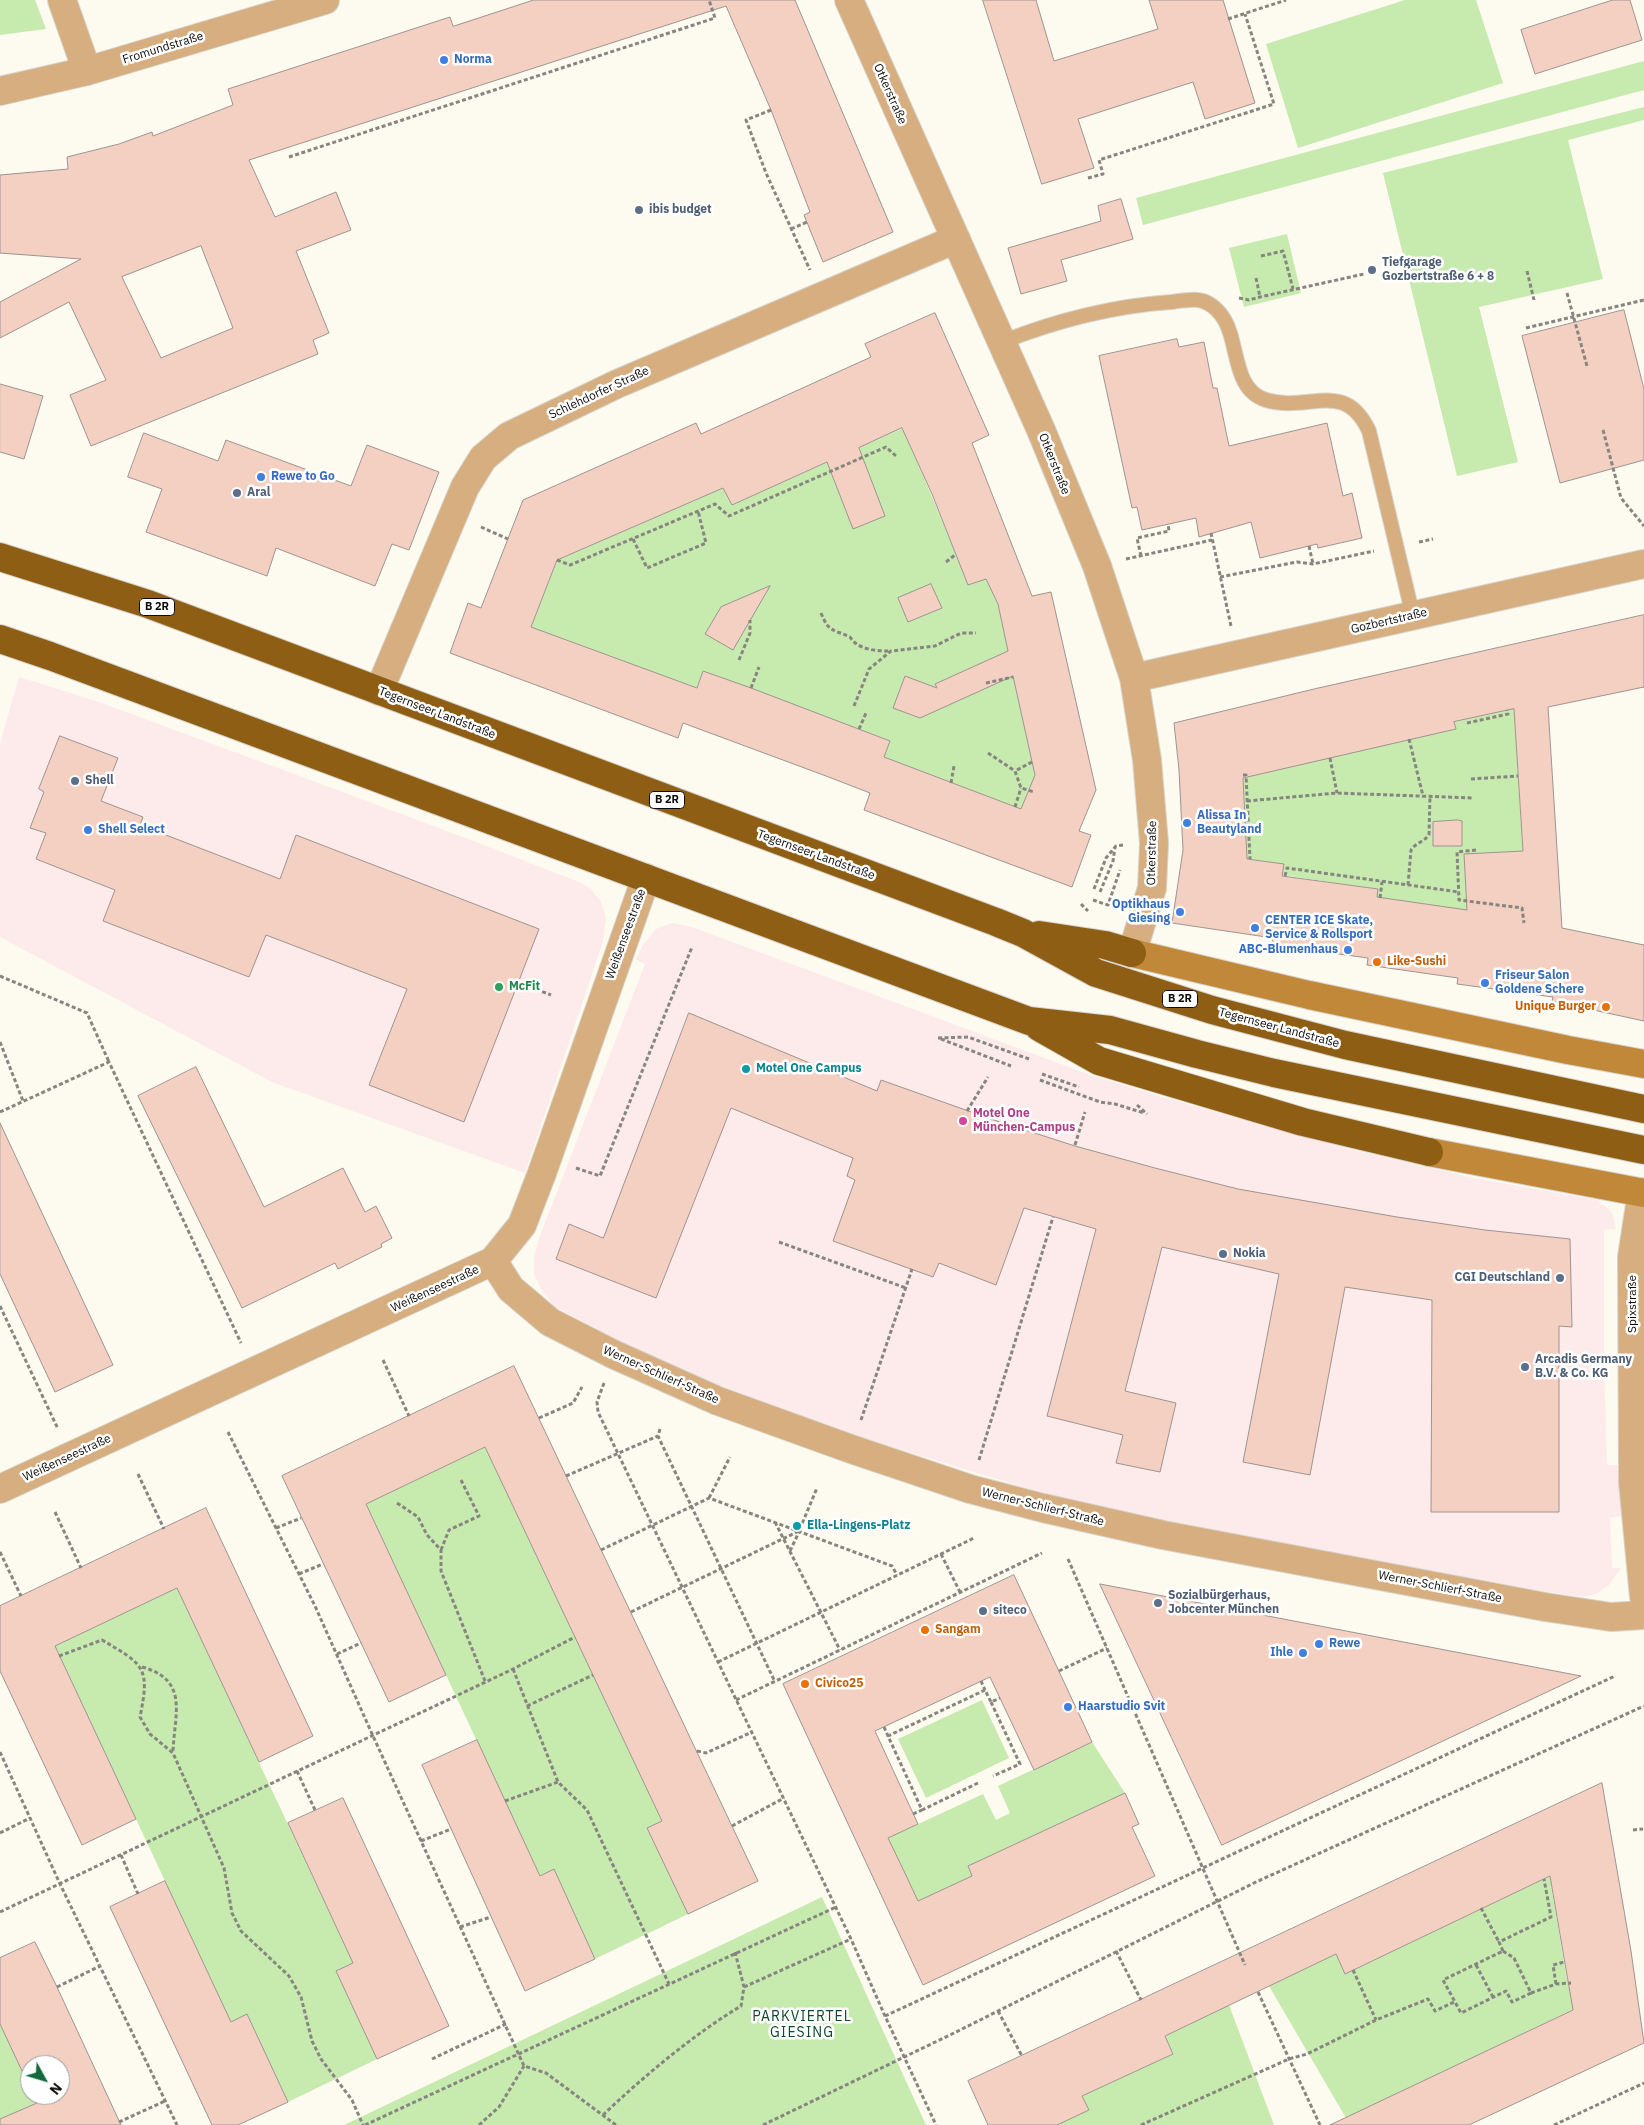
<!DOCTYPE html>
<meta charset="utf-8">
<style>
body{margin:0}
#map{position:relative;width:1644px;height:2125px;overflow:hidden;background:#fdfaf0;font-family:"IBM Plex Sans",sans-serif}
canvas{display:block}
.north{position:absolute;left:20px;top:2055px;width:50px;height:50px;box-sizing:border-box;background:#fff;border:1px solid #9e9e9d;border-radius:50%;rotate:129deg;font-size:14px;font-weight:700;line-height:20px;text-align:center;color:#0d0c09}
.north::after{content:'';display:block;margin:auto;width:18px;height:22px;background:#126a3c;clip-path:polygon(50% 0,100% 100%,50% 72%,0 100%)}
</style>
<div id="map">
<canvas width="1644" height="2125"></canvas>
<div class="north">N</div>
</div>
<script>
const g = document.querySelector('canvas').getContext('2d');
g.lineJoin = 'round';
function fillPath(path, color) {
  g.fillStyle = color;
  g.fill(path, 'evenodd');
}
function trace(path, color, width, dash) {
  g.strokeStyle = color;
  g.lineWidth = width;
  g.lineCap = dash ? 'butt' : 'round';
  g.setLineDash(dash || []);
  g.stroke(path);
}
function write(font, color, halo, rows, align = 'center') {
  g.font = font + ' "IBM Plex Sans",sans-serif';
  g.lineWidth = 5;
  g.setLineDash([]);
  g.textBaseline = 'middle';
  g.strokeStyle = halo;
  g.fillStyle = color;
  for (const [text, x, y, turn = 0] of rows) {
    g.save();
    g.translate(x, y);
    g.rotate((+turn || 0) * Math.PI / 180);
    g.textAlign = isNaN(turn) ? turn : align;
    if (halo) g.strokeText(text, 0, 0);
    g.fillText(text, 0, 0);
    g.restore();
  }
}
fillPath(new Path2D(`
 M 19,677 L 96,701 L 313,781 L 468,839 L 579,882 L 591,889 L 601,902 L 603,908 L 606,920 L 603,941 L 525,1173 L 272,1082 L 0,937 L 0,744 Z
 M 672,923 L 692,927 L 1093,1076 L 1173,1100 L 1349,1149 L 1474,1178 L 1597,1200 L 1612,1212 L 1616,1229 L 1604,1230 L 1604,1359 L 1607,1465 L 1619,1465 L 1621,1516 L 1610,1518 L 1612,1568 L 1621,1568 L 1609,1585 L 1596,1594 L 1585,1597 L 1549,1592 L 1159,1521 L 1103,1508 L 1023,1487 L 840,1431 L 728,1389 L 620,1342 L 554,1306 L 541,1289 L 534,1274 L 534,1256 L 540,1236 L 645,964 L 636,960 L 643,945 L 656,929 Z`), '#fcebea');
fillPath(new Path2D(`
 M 0,0 L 35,0 L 46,29 L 0,35 Z
 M 1405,0 L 1476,0 L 1503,83 L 1298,148 L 1266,44 Z
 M 1644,61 L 1644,90 L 1143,225 L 1136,198 Z
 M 1644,107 L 1644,120 L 1568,140 L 1603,279 L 1479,307 L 1518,462 L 1457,476 L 1383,173 Z
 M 1287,234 L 1301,293 L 1244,307 L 1229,248 Z
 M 903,428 L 969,585 L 986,579 L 998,604 L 1037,784 L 1032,796 L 1027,795 L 1021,809 L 884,757 L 890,741 L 703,671 L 697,688 L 531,627 L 557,560 L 723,488 L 732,505 Z
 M 1514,708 L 1527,923 L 1377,897 L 1377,889 L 1282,875 L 1283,864 L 1247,859 L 1243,772 L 1456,729 L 1454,722 Z
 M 485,1447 L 662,1821 L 647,1828 L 688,1914 L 595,1959 L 554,1870 L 540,1876 L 366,1504 Z
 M 177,1588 L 353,1963 L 336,1971 L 377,2059 L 288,2102 L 247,2014 L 231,2022 L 55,1646 Z
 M 982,1700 L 1009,1758 L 926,1798 L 898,1739 Z
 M 1092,1742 L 1125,1793 L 968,1866 L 972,1876 L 918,1902 L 888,1838 L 983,1794 L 996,1820 L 1010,1813 L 998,1786 Z
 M 1555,1874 L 1557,1884 L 1551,1885 L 1567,1980 L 1571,1980 L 1576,2008 L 1346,2118 L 1269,1986 L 1336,1954 L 1345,1974 Z
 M 822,1897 L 926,2125 L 344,2125 Z
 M 1229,2005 L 1274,2125 L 1057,2125 L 1089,2110 L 1082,2096 L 1173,2054 L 1165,2036 Z
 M 0,2024 L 30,2088 L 30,2095 L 33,2095 L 37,2103 L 0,2125 Z`), '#c7eaaf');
const building = new Path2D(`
 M 534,0 L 795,0 L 893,232 L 823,262 L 804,215 L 810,212 L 771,110 L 726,6 L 249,160 L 275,217 L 336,192 L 351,230 L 296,251 L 329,333 L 313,340 L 318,354 L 91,446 L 70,395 L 106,380 L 69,302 L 0,338 L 0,302 L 81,259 L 0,253 L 0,175 L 68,169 L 67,157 L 119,144 L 152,132 L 153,136 L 233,105 L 228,89 L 450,17 L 453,26 ZM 201,246 L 233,328 L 161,358 L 122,277 Z
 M 983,0 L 1036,0 L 1054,61 L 1158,29 L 1149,0 L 1223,0 L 1255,103 L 1205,119 L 1193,82 L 1078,119 L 1094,168 L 1042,184 Z
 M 1613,0 L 1630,0 L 1642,40 L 1535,74 L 1521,30 Z
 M 1121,199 L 1133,239 L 1061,260 L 1067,281 L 1021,294 L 1008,248 L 1101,221 L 1098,206 Z
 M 1624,310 L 1644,389 L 1644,460 L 1560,483 L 1522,336 Z
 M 935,313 L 989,435 L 972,443 L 1032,596 L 1051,592 L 1096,790 L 1079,831 L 1091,835 L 1072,887 L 864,810 L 870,793 L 826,776 L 683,723 L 678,738 L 450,653 L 468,603 L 481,608 L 523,500 L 696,423 L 701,434 L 871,357 L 865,344 ZM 902,428 L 932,494 L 968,585 L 986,579 L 998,604 L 1008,651 L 935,684 L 937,688 L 905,676 L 893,708 L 920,718 L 1013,676 L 1035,775 L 1021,809 L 884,757 L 890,741 L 751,688 L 703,671 L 697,688 L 531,627 L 557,560 L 723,488 L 732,505 L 827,462 L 853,529 L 885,516 L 859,448 Z
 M 1177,339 L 1179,347 L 1204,342 L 1213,388 L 1217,388 L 1229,446 L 1327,423 L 1343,496 L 1352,493 L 1362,538 L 1318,548 L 1317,544 L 1260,558 L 1251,522 L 1199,537 L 1196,518 L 1142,530 L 1137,507 L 1132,508 L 1099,356 Z
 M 0,384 L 43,396 L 24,459 L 0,452 Z
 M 144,433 L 218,461 L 226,440 L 351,486 L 367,445 L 439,472 L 409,550 L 392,544 L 375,586 L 276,548 L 267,576 L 146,532 L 162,489 L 128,477 Z
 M 931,584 L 942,608 L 908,622 L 898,598 Z
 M 770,586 L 733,650 L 705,634 L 721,607 Z
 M 1644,615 L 1644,687 L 1548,707 L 1562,928 L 1644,945 L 1644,1021 L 1552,1001 L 1553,997 L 1457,984 L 1458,978 L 1367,965 L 1368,958 L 1272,945 L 1273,938 L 1172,923 L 1183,850 L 1179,770 L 1174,723 L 1314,689 ZM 1514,709 L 1523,851 L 1464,854 L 1467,910 L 1377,897 L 1378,889 L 1282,876 L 1284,864 L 1247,859 L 1243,778 L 1456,729 L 1454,722 Z
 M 60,736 L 118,758 L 101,801 L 143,817 L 140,825 L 280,879 L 296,835 L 539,929 L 464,1122 L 369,1085 L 407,989 L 266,935 L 249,977 L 103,921 L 115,890 L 36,859 L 46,833 L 30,828 L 44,792 L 39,789 Z
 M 1458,820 L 1462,821 L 1462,846 L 1433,846 L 1433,822 Z
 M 689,1013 L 877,1091 L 881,1080 L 991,1119 L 1075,1146 L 1155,1168 L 1238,1189 L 1397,1217 L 1485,1230 L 1570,1239 L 1572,1327 L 1559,1326 L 1559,1512 L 1431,1512 L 1432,1300 L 1405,1296 L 1345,1287 L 1310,1475 L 1243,1462 L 1279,1274 L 1162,1247 L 1125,1391 L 1176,1403 L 1160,1472 L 1116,1463 L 1123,1435 L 1047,1416 L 1096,1229 L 1024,1208 L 996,1285 L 939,1263 L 933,1277 L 833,1241 L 855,1180 L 847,1176 L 853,1158 L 731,1108 L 656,1298 L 556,1259 L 569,1224 L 603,1238 Z
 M 196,1067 L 264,1207 L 343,1168 L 365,1212 L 376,1206 L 392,1238 L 381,1244 L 382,1247 L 338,1269 L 335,1263 L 242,1308 L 138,1096 Z
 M 0,1123 L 113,1365 L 55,1392 L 0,1274 Z
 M 514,1366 L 758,1881 L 688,1914 L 647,1828 L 662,1821 L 485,1447 L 366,1504 L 446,1675 L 389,1702 L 282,1476 Z
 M 206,1508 L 313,1736 L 259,1762 L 177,1588 L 55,1646 L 136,1819 L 82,1845 L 0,1671 L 0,1606 Z
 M 1014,1575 L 1092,1742 L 1034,1770 L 990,1677 L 875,1731 L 918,1824 L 888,1838 L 903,1869 L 918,1901 L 972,1876 L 968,1866 L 1125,1793 L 1139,1824 L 1132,1827 L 1155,1876 L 923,1985 L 783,1684 Z
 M 1100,1584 L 1226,1608 L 1581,1676 L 1222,1845 Z
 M 477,1740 L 540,1876 L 554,1869 L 595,1959 L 525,1991 L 422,1765 Z
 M 1602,1783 L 1631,1951 L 1644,2043 L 1469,2125 L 1330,2125 L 1573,2010 L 1550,1876 L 1345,1974 L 1336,1954 L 1165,2036 L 1173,2054 L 1082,2096 L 1089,2110 L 1057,2125 L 988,2125 L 968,2081 Z
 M 343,1798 L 449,2026 L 377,2059 L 336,1971 L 353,1963 L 288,1823 Z
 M 165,1881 L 231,2022 L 247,2014 L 288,2102 L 238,2125 L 212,2125 L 110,1907 Z
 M 35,1942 L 57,1987 L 121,2125 L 0,2125 L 0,2119 L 37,2103 L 33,2095 L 60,2095 L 60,2065 L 30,2065 L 30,2088 L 0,2024 L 0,1958 Z`);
fillPath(building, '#f3d0c1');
trace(building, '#9e9490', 1);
const lane = new Path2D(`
 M 1002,342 C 1055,321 1114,306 1171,302 C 1179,301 1190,299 1198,300 C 1208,301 1216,308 1222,316 C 1240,341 1231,389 1266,400 C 1309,413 1344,378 1369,431 L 1413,616`);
const street = new Path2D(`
 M 62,0 L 87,71
 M 849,0 L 1041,430 L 1097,566 L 1134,678 L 1147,760 L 1154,843 L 1152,888 L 1132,953
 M 0,91 L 87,71 L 325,0
 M 1134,678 L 1644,564
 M 379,691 L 465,487 L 483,458 L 509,436 L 617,384 L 956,239
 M 1642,1192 L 1632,1257 L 1633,1482 L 1644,1597
 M 493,1261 L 511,1289 L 550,1322 L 615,1355 L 718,1401 L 851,1449 L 970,1489 L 1043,1508 L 1163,1535 L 1545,1607 L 1611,1617 L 1644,1615
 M 0,1489 L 493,1261 L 522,1225 L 542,1173 L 646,878`);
const secondary = new Path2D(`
 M 1132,953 L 1309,995 L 1568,1050 L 1644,1064
 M 1429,1152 L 1644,1193`);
const highway = new Path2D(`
 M 0,557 L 148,604 L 996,922 L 1023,933 L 1096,973 L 1212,1010 L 1345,1045 L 1644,1109
 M 0,639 L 50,656 L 1029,1021 L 1110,1030 L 1197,1054 L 1274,1073 L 1644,1150
 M 1039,935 L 1105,945 L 1132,953
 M 1039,1027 L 1099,1061 L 1303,1122 L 1429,1152`);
trace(lane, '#d7d4cb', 16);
trace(street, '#d7d4cb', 30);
trace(secondary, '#d7d4cb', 30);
trace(highway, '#d7d4cb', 30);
trace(new Path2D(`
 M 1228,19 L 1286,0
 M 771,110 L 746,120 L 766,173 L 810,270
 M 289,157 L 715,18 L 709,0
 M 1088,178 L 1103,174 L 1099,160 L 1274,104 L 1245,14
 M 791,229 L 807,222
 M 1261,256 L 1283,251 L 1293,289
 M 1527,271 L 1534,300
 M 1256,278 L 1260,297
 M 1567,293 L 1587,366
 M 1239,298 L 1249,300 L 1260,297 L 1364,274
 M 1526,328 L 1644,300
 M 1603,430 L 1621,498 L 1644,526
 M 481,527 L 508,539
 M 1211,533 L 1231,626
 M 633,539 L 647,568 L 706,543 L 698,511
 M 1419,542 L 1433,539
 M 1309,546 L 1313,564
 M 1141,556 L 1137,538 L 1169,531 L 1168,524
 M 1126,559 L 1212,540
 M 557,560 L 570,565 L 715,504 L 729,516 L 886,447 L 896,456
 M 946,562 L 955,555
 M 1220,577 L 1297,562 L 1313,564 L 1374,551
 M 821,613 C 829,633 833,629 850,637 C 858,650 876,651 890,651
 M 739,660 L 750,633 L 750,620
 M 986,683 L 1013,677
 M 751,688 L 759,667
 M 854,706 L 869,669 L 891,651 L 935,646 L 961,633 L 976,633
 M 1467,723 L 1508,714 L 1507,710
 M 859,729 L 866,713
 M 1409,739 L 1423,796
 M 988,753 L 1015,771
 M 1330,758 L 1337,793
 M 1032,762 L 1015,771 L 1021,788 L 1034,792
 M 1243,775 L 1246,775 L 1250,859
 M 1471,779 L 1518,776
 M 951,783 L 954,766
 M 1247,801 L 1337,793 L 1473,798
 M 1015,807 L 1021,788
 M 1476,850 L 1457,852 L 1459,900 L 1522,908 L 1524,923
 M 1285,876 L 1287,868 L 1459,892
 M 1408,885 L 1411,850 C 1416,842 1425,842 1429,834 L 1430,796
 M 1094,889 L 1106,858 L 1116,846 L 1123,845
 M 1100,892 L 1113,861 L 1115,847
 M 1380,898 L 1382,882
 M 1093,900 L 1108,905 L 1120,870
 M 1081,904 L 1088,911
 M 0,976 L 87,1013 L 109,1062
 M 518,982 L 551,995
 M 938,1038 L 968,1037 L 1029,1059
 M 941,1039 L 1011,1066
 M 0,1042 L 23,1101
 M 1042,1074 L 1079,1087
 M 1040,1080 L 1100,1102 L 1115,1104 L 1144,1113
 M 1137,1105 L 1147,1114
 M 967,1111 L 988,1077
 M 0,1112 L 109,1062 L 241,1343
 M 1075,1145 L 1085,1112
 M 576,1168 L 600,1176 L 692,947
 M 779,1242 L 906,1288
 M 0,1306 L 58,1429
 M 383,1360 L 409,1416
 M 604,1383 L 597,1402 L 598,1412 L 851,1939 L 885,2016 L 936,2125
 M 539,1418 L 573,1403 L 582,1387
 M 861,1420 L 912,1269
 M 660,1429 L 658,1436 L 775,1682
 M 228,1432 L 315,1606 L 373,1736 L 524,2066 L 546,2073 L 616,2125
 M 979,1460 L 1053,1217
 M 138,1474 L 164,1529
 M 566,1476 L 658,1436
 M 709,1498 L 730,1457
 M 397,1503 L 418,1517 L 427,1535 L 441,1550 L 441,1571 L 485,1681
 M 55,1512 L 81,1568
 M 775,1522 L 840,1650
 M 276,1528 L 301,1518
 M 441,1550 L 449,1530 L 479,1516 L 461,1480
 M 601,1550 L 709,1498 L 892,1566 L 897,1575
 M 790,1551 L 799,1532
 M 0,1552 L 21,1596
 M 941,1554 L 960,1592
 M 1068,1559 L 1245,1965
 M 299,1574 L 323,1564
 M 631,1612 L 799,1531 L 817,1488
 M 337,1654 L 361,1643
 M 59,1656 L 102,1640 C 145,1665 150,1668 140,1717 L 150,1734 L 173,1753 L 224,1868 L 232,1913 L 241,1931 L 289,1976 L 301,1997 L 312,2041 L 321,2059 L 352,2100 L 363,2125
 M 718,1662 L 974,1538
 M 142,1667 C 190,1680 174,1715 173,1752
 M 513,1669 L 558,1782 L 587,1810 L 669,1984
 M 1059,1671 L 1107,1648
 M 981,1681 L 985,1690
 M 736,1700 L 1042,1553
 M 991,1702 L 1020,1764 L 993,1776
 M 527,1706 L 593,1675
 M 884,1727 L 888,1736
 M 697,1751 L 706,1753 L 752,1732
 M 0,1752 L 60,1884 L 177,2125
 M 297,1771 L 315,1810
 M 978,1783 L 922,1810 L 888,1736 L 985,1690 L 991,1702 L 1000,1698
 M 505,1801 L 558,1782
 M 913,1814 L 922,1810
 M 732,1826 L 784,1798
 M 1633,1830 L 1643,1829
 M 0,1833 L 30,1818
 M 421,1841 L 451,1829
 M 121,1855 L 138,1894
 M 1481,1908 L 1499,1942
 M 0,1912 L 513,1669 L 575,1637
 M 460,1927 L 491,1917
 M 1116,1951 L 1141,2000
 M 1503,1951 L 1514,1958 L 1531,1993 L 1512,2002 L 1506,1991 L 1461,2013 L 1443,1980 Z
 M 1503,1951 L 1499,1942 L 1551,1917 L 1544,1879
 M 1476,1965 L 1493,1997
 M 1353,1970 L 1376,2020
 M 1556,1984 L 1553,1965 L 1564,1962
 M 57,1987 L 100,1966
 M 744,1987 L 851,1939
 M 1258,1992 L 1320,2125
 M 1531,1993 L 1556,1984 L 1571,1983
 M 998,2011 L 1022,2056
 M 885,2016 L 1615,1676
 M 432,2059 L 506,2024
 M 603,2115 C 643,2077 694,2034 741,2006 L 744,1987 L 735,1952
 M 119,2122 L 165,2101
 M 365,2125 L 836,1907
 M 479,2125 L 499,2107 L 524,2066
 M 763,2125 L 952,2034 L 1256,1882 L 1644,1706
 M 1141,2125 L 1289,2059 L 1307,2054 L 1376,2020 L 1428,1999 L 1435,2011 L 1454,2002
 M 1554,2125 L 1644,2083`), '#87857f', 3, [4, 2.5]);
trace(lane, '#d6ae7f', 14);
trace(street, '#d6ae7f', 28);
trace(secondary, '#c28839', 28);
trace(highway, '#8e5e15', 28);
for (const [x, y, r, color] of [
 [444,60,5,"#3f7fe0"],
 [639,210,5,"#5c6f8a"],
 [1372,270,5,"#5c6f8a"],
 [261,477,5,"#3f7fe0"],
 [237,493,5,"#5c6f8a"],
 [75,781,5,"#5c6f8a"],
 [1187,823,5,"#3f7fe0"],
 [88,830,5,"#3f7fe0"],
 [1180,912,5,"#3f7fe0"],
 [1255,928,5,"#3f7fe0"],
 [1348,950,5,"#3f7fe0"],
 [1377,962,5,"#e8710a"],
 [1485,983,5,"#3f7fe0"],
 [499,987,5,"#2e9e5b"],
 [1606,1007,5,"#e8710a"],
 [746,1069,5,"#0f9aa8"],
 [963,1121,5,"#d1479c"],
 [1223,1254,5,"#5c6f8a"],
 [1560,1278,5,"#5c6f8a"],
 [1525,1367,5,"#5c6f8a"],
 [797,1526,5,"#0f9aa8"],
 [1158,1603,5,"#5c6f8a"],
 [983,1611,5,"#5c6f8a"],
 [925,1630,5,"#e8710a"],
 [1319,1644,5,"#3f7fe0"],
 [1303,1653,5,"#3f7fe0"],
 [805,1684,5,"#e8710a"],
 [1068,1707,5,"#3f7fe0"]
]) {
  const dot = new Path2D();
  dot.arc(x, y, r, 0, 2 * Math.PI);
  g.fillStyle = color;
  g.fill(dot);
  trace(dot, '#fff', 2);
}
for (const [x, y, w] of [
 [157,607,35],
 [667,800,35],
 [1180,999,35]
]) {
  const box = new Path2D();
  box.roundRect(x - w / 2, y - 8.5, w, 17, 4);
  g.fillStyle = '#fff';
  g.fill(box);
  trace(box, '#0d0c09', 1);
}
write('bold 11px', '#0d0c09', null, [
 ["B 2R",157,607],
 ["B 2R",667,800],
 ["B 2R",1180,999]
]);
write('12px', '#0d0c09', '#fff', [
 ["Fromundstraße",163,48,-17],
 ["Otkerstraße",890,94,66],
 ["Schlehdorfer Straße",599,393,-25],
 ["Otkerstraße",1054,464,68],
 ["Gozbertstraße",1389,621,-13],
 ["Tegernseer Landstraße",437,713,21],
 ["Otkerstraße",1152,853,-89],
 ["Tegernseer Landstraße",816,855,20],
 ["Weißenseestraße",626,934,-70],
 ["Tegernseer Landstraße",1279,1028,15],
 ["Weißenseestraße",435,1289,-25],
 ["Spixstraße",1633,1304,-90],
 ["Werner-Schlierf-Straße",661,1375,24],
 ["Weißenseestraße",67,1458,-25],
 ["Werner-Schlierf-Straße",1043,1507,14],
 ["Werner-Schlierf-Straße",1440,1587,11]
]);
write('bold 12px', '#366cbe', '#fff', [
 ["Norma",454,60],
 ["Rewe to Go",271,477],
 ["Alissa In",1197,816],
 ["Beautyland",1197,830],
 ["Shell Select",98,830],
 ["Optikhaus",1170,905,"right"],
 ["Giesing",1170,919,"right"],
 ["CENTER ICE Skate,",1265,921],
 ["Service & Rollsport",1265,935],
 ["ABC-Blumenhaus",1338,950,"right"],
 ["Friseur Salon",1495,976],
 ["Goldene Schere",1495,990],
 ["Rewe",1329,1644],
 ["Ihle",1293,1653,"right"],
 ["Haarstudio Svit",1078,1707]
], 'left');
write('bold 12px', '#4e5e75', '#fff', [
 ["ibis budget",649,210],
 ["Tiefgarage",1382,263],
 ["Gozbertstraße 6 + 8",1382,277],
 ["Aral",247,493],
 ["Shell",85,781],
 ["Nokia",1233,1254],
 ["CGI Deutschland",1550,1278,"right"],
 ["Arcadis Germany",1535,1360],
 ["B.V. & Co. KG",1535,1374],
 ["Sozialbürgerhaus,",1168,1596],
 ["Jobcenter München",1168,1610],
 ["siteco",993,1611]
], 'left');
write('bold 12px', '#c56008', '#fff', [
 ["Like-Sushi",1387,962],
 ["Unique Burger",1596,1007,"right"],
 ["Sangam",935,1630],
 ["Civico25",815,1684]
], 'left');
write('bold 12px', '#27864d', '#fff', [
 ["McFit",509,987]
], 'left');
write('bold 12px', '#0d838f', '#fff', [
 ["Motel One Campus",756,1069],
 ["Ella-Lingens-Platz",807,1526]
], 'left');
write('bold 12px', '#b23c85', '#fff', [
 ["Motel One",973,1114],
 ["München-Campus",973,1128]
], 'left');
g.letterSpacing = '1px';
write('14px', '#0e4929', '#fff', [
 ["PARKVIERTEL",802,2017],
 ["GIESING",802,2033]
]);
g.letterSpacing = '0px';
</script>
